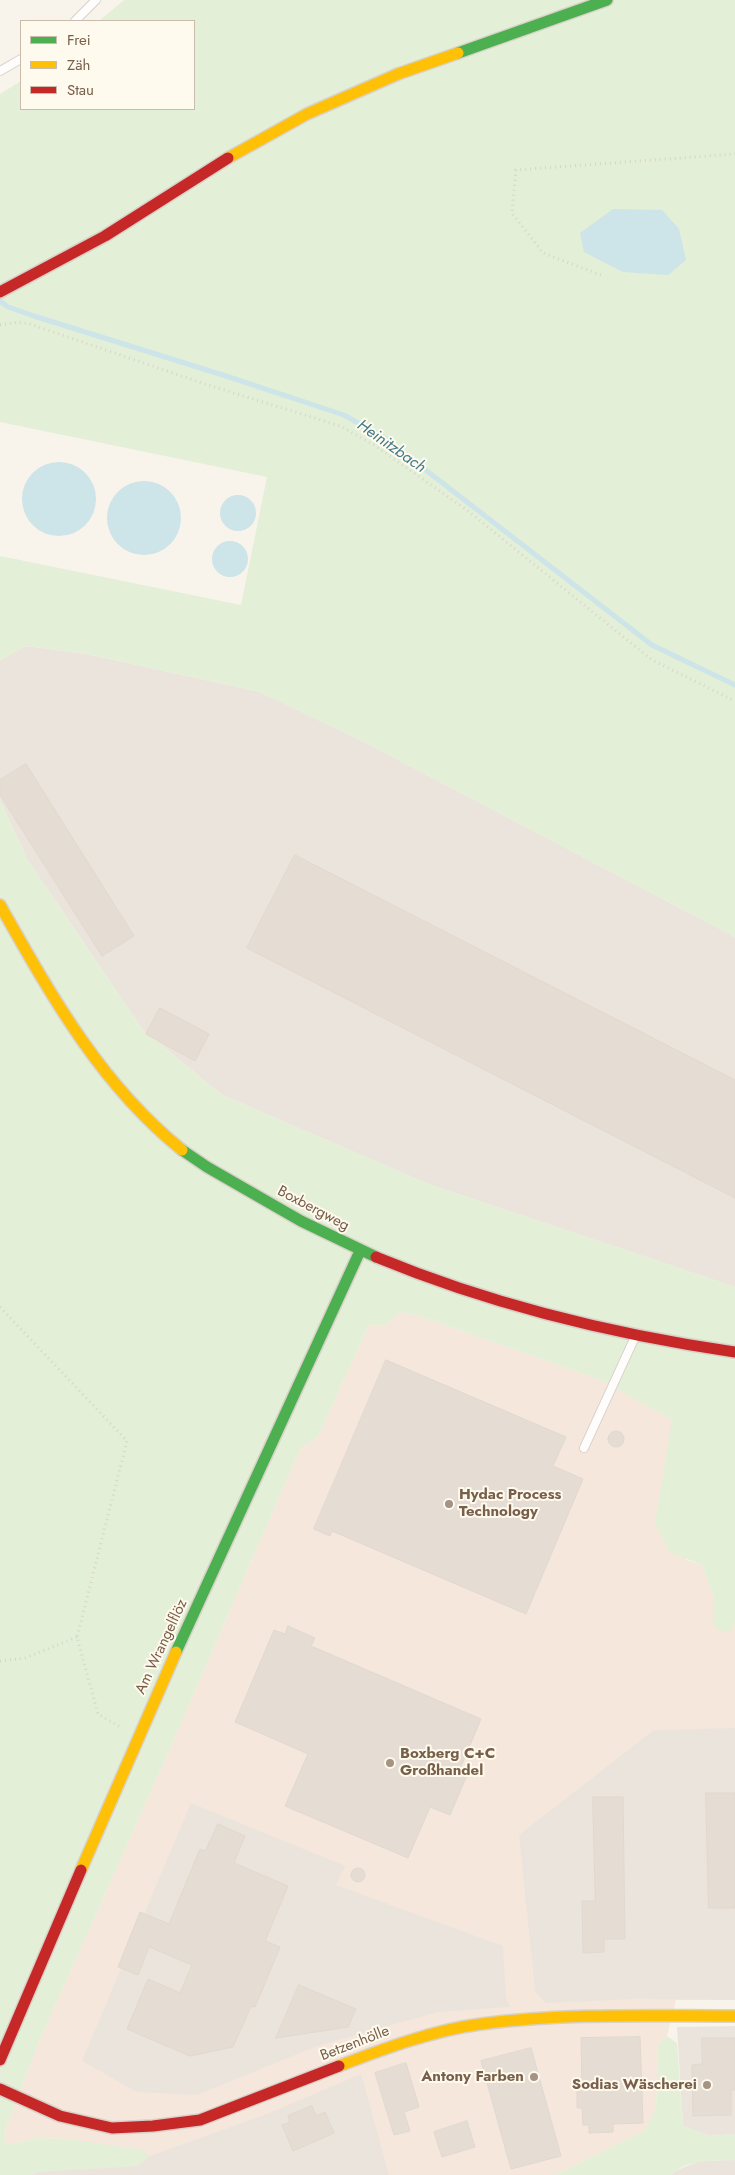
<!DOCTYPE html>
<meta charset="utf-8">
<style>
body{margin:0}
#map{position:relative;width:735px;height:2175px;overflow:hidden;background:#f8f4ec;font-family:Jost,sans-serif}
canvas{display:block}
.legend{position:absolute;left:20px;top:20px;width:175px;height:90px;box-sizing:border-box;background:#fffaee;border:1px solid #c9bcac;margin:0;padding:6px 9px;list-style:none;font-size:15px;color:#785f4a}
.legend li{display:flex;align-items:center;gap:10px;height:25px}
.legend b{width:25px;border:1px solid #c9bcac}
</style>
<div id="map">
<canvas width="735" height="2175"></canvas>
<ul class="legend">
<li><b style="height:6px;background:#4caf50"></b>Frei</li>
<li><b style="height:6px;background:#ffc107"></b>Zäh</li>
<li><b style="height:6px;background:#c62828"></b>Stau</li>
</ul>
</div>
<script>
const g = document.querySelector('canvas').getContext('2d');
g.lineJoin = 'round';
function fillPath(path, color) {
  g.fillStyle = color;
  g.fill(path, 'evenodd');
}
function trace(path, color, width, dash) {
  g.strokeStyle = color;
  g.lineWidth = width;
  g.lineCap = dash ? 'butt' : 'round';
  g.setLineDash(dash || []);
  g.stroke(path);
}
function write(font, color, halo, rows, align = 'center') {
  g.font = font + ' Jost,sans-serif';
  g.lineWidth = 4;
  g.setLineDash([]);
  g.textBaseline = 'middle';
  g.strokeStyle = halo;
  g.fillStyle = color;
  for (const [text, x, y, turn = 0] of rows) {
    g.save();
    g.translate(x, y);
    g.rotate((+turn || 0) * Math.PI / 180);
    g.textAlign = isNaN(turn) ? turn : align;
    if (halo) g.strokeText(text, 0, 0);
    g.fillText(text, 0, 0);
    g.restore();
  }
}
fillPath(new Path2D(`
 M 401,1312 L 416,1315 L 601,1380 L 673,1420 L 655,1524 L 687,1560 L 702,1565 L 713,1595 L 713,1626 L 732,1630 L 735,1623 L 735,2000 L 676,2000 L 667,2036 L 658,2045 L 656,2108 L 645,2130 L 555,2175 L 31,2175 L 84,2143 L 68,2139 L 38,2138 L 6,2145 L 5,2130 L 38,2044 L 168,1753 L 300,1449 L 318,1437 L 369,1325 L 384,1326 Z`), '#f6e7dc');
fillPath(new Path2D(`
 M 26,646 L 87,654 L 260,692 L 366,743 L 735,937 L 735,1287 L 431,1185 L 222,1095 L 143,1030 L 27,859 L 0,800 L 0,660 Z
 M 735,1728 L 735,2000 L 636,1999 L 546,2003 L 535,1991 L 519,1835 L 654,1730 Z
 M 191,1803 L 345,1866 L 336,1885 L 503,1946 L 506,1997 L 510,2007 L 438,2012 L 317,2046 L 197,2095 L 137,2092 L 82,2061 Z
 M 735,2026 L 735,2134 L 711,2136 L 683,2126 L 677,2027 Z
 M 361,2074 L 389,2175 L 31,2175 L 37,2172 L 138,2166 L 150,2156 L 267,2114 Z
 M 735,2160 L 735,2175 L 671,2175 L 675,2171 L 700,2161 Z`), '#ebe4dc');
fillPath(new Path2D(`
 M 124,0 L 735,0 L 735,937 L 366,743 L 260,692 L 87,654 L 26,646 L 0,660 L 0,556 L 241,605 L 267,477 L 0,422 L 0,94 L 21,81 L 21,109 L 194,109 L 194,21 L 99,21 Z
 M 0,800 L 27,859 L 143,1030 L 222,1095 L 431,1185 L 735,1287 L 735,1623 L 732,1630 L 724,1633 L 713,1626 L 713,1595 L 702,1565 L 669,1552 L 655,1524 L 672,1420 L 601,1380 L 416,1315 L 401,1312 L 384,1326 L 369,1325 L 318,1437 L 300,1449 L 168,1753 L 38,2044 L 5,2130 L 6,2145 L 38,2138 L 68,2139 L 144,2150 L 150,2156 L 138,2166 L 37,2172 L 31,2175 L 0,2175 Z
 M 667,2036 L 677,2043 L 683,2126 L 711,2136 L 735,2134 L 735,2160 C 714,2161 687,2159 671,2175 L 555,2175 L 645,2130 L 656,2108 L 658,2045 Z`), '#e3efd6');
fillPath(new Path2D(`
 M 613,209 L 662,210 L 679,229 L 686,260 L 668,275 L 623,272 L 584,252 L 580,233 Z
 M22 499a37 37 0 1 1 74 0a37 37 0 1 1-74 0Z
 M107 518a37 37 0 1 1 74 0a37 37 0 1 1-74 0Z
 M220 513a18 18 0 1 1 36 0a18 18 0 1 1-36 0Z
 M212 559a18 18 0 1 1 36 0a18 18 0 1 1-36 0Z`), '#cde4e8');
trace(new Path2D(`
 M 0,301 L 8,307 L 34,316 L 226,376 L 344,415 L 383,437 L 652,645 L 735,685`), '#cde4e8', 5);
const building = new Path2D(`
 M 26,764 L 134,936 L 102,956 L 0,795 L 0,780 Z
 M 295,855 L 735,1080 L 735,1198 L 247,948 Z
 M 160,1008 L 209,1034 L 195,1061 L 146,1034 Z
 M 386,1360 L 566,1437 L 553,1466 L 583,1479 L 526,1614 L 332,1531 L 330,1536 L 314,1529 Z
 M608 1439a8 8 0 1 1 16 0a8 8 0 1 1-16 0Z
 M 288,1626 L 315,1638 L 311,1646 L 481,1719 L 459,1771 L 467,1775 L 450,1815 L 430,1807 L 408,1858 L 285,1806 L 308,1754 L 235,1722 L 274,1630 L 285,1634 Z
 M 706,1793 L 735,1793 L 735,1908 L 709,1908 Z
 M 593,1797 L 623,1797 L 625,1939 L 604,1939 L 604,1952 L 583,1953 L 582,1901 L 595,1901 Z
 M 218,1824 L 245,1836 L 234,1863 L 288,1886 L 265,1941 L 280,1947 L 255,2007 L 251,2006 L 233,2047 L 190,2056 L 127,2029 L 148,1979 L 180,1993 L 192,1965 L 149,1947 L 138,1975 L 118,1967 L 140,1912 L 169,1924 L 200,1849 L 205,1851 Z
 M351 1875a7 7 0 1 1 14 0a7 7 0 1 1-14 0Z
 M 299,1985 L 356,2009 L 348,2027 L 276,2038 Z
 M 640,2037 L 643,2123 L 613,2124 L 613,2132 L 589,2133 L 589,2125 L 583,2125 L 582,2108 L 577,2108 L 577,2090 L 582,2090 L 581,2038 Z
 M 702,2038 L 735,2038 L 735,2090 L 731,2090 L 731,2115 L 693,2116 L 692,2065 L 702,2064 Z
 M 531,2048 L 561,2156 L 511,2169 L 481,2061 Z
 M 406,2063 L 419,2107 L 404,2112 L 410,2131 L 394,2135 L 375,2073 Z
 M 312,2106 L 316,2116 L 325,2112 L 334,2133 L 293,2151 L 282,2125 L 290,2122 L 288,2116 Z
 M 467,2121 L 475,2147 L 442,2157 L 434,2132 Z`);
fillPath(building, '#e5ddd3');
trace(building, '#e1d8ce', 1);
const lane = new Path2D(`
 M 75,21 L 96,0
 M 0,71 L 21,59
 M 584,1448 L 635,1337`);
const fast = new Path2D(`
 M 458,53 L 607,0
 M 182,1150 L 207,1167 L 301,1221 L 376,1257
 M 176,1652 L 360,1251`);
const slow = new Path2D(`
 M 228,158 L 307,114 L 398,74 L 458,53
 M 0,905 C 51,995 100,1084 182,1150
 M 81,1870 L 176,1652
 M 339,2066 C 383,2049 434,2030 481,2024 C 565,2013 650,2016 735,2016`);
const jam = new Path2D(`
 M 0,292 L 105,236 L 228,158
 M 376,1257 C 492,1305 611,1334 735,1352
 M 0,2060 L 81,1870
 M 0,2089 L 60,2116 L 112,2128 L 153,2126 L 200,2120 L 339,2066`);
trace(lane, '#d7d1ca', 10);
trace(fast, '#d8d1c9', 14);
trace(slow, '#d8d1c9', 14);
trace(jam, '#d8d1c9', 14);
trace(new Path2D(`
 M 601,275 L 543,253 L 512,213 L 516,170 L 735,154
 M 0,325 L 18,322 L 30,324 L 205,384 L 340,426 L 374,445 L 468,511 L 652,660 L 735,701
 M 0,1307 L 127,1441 L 77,1637 L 98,1714 L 122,1728
 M 0,1661 L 25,1658 L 77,1637`), '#dad4ce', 3, [1, 4]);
trace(lane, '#fefdfc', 8);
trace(fast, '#4caf50', 11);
trace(slow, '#ffc107', 11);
trace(jam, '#c62828', 11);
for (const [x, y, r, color] of [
 [449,1504,5,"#a59383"],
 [390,1763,5,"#a59383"],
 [534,2077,5,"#a59383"],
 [707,2085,5,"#a59383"]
]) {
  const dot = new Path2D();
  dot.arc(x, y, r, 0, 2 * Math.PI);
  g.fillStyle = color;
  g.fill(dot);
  trace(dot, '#fffaee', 2);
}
write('15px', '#785f4a', '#fffaee', [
 ["Boxbergweg",313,1209,28],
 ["Am Wrangelflöz",162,1647,-65],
 ["Betzenhölle",355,2044,-21]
]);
write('bold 15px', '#785f4a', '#fffaee', [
 ["Hydac Process",459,1495],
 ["Technology",459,1512],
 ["Boxberg C+C",400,1754],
 ["Großhandel",400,1771],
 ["Antony Farben",524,2077,"right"],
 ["Sodias Wäscherei",697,2085,"right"]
], 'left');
write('italic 16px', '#43798b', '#fffaee', [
 ["Heinitzbach",391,447,35]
]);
</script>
